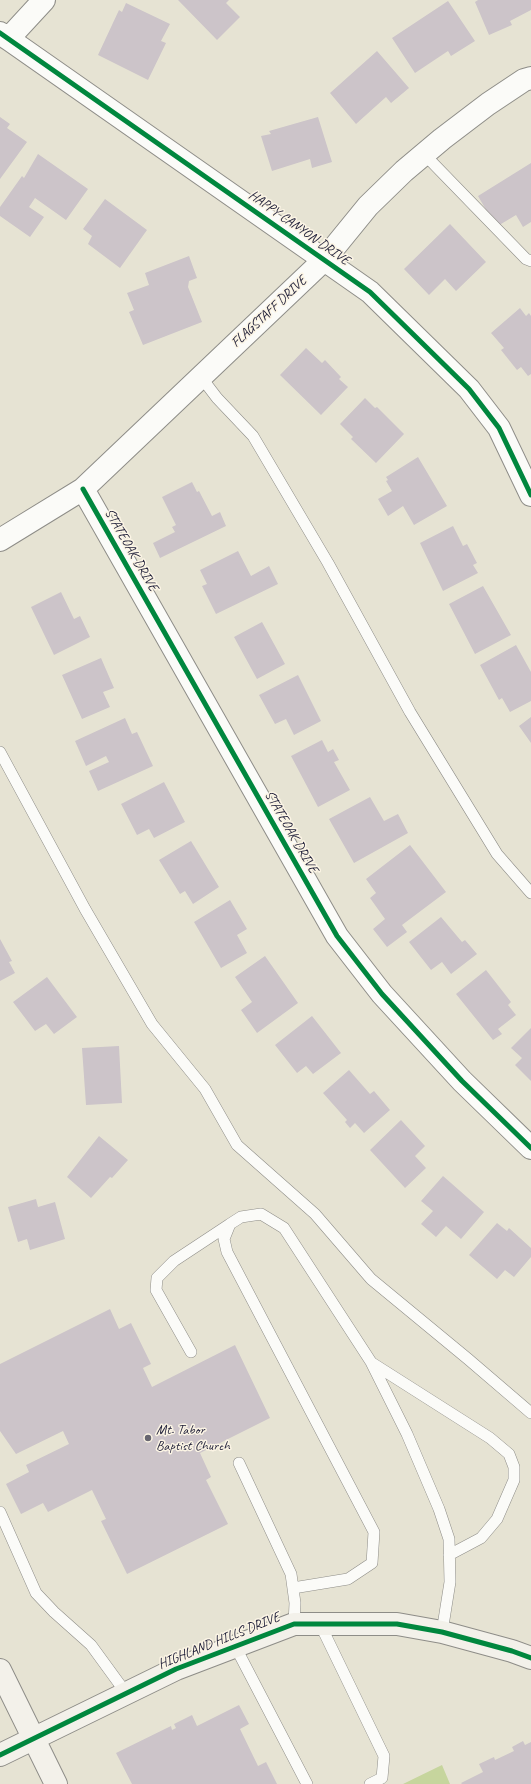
<!DOCTYPE html>
<style>
body{margin:0}
canvas{display:block;background:#e6e3d3}
</style>
<canvas width="531" height="1784"></canvas>
<script>
const g = document.querySelector('canvas').getContext('2d');
g.lineJoin = 'round';
function fillPath(path, color) {
  g.fillStyle = color;
  g.fill(path, 'evenodd');
}
function trace(path, color, width, dash) {
  g.strokeStyle = color;
  g.lineWidth = width;
  g.lineCap = dash ? 'butt' : 'round';
  g.setLineDash(dash || []);
  g.stroke(path);
}
function write(font, color, halo, rows, align = 'center') {
  g.font = font + ' Caveat,sans-serif';
  g.lineWidth = 3;
  g.setLineDash([]);
  g.textBaseline = 'middle';
  g.strokeStyle = halo;
  g.fillStyle = color;
  for (const [text, x, y, turn = 0] of rows) {
    g.save();
    g.translate(x, y);
    g.rotate((+turn || 0) * Math.PI / 180);
    g.textAlign = isNaN(turn) ? turn : align;
    if (halo) g.strokeText(text, 0, 0);
    g.fillText(text, 0, 0);
    g.restore();
  }
}
fillPath(new Path2D(`
 M 442,1765 L 450,1784 L 403,1784 Z`), '#c6d59d');
fillPath(new Path2D(`
 M 178,0 L 229,0 L 226,3 L 240,17 L 217,40 Z
 M 478,0 L 531,0 L 531,10 L 510,21 L 512,25 L 489,35 L 475,2 Z
 M 448,1 L 475,41 L 451,56 L 448,51 L 415,73 L 392,38 Z
 M 126,3 L 170,24 L 161,41 L 166,43 L 148,80 L 98,55 L 119,10 L 122,12 Z
 M 377,51 L 409,88 L 391,103 L 386,97 L 356,124 L 330,93 Z
 M 0,117 L 10,124 L 7,128 L 27,142 L 0,179 Z
 M 318,117 L 332,162 L 312,168 L 310,159 L 272,171 L 261,136 L 271,134 L 269,131 Z
 M 38,154 L 88,189 L 66,220 L 35,198 L 29,207 L 44,217 L 30,237 L 0,216 L 0,207 L 22,176 L 24,178 Z
 M 531,163 L 531,222 L 523,227 L 516,215 L 496,227 L 478,196 Z
 M 105,199 L 147,230 L 120,268 L 88,244 L 92,236 L 83,229 Z
 M 450,224 L 486,262 L 456,291 L 445,279 L 429,295 L 404,269 Z
 M 189,256 L 197,278 L 189,281 L 188,287 L 202,322 L 143,345 L 129,312 L 134,310 L 127,293 L 149,285 L 145,273 Z
 M 520,308 L 526,316 L 529,313 L 531,316 L 531,374 L 528,376 L 521,367 L 517,370 L 501,350 L 504,348 L 491,333 Z
 M 306,348 L 322,363 L 325,360 L 341,377 L 339,379 L 348,387 L 321,415 L 280,375 Z
 M 365,398 L 375,408 L 377,407 L 404,434 L 376,463 L 351,439 L 353,437 L 340,424 Z
 M 418,457 L 447,506 L 414,525 L 403,506 L 388,516 L 378,499 L 392,491 L 386,481 L 388,480 L 386,477 Z
 M 192,482 L 197,492 L 199,491 L 212,516 L 220,512 L 226,526 L 160,558 L 153,543 L 175,532 L 172,527 L 176,525 L 162,497 Z
 M 453,526 L 463,546 L 467,544 L 477,563 L 473,565 L 478,573 L 443,591 L 420,543 Z
 M 238,551 L 251,576 L 269,566 L 278,584 L 216,614 L 202,586 L 207,584 L 200,570 Z
 M 483,586 L 511,635 L 475,654 L 449,604 Z
 M 61,592 L 74,619 L 80,616 L 90,637 L 54,655 L 31,607 Z
 M 262,622 L 285,664 L 257,679 L 234,637 Z
 M 516,645 L 531,672 L 531,701 L 510,712 L 502,698 L 499,700 L 480,665 Z
 M 101,658 L 114,688 L 103,692 L 110,707 L 82,719 L 62,675 Z
 M 298,675 L 321,721 L 294,735 L 286,719 L 275,724 L 259,695 Z
 M 531,717 L 531,743 L 519,726 Z
 M 125,718 L 132,734 L 137,732 L 153,766 L 98,791 L 89,771 L 109,762 L 106,756 L 86,766 L 75,741 Z
 M 322,740 L 328,752 L 333,749 L 339,760 L 334,762 L 350,790 L 318,807 L 291,756 Z
 M 164,782 L 185,822 L 154,838 L 149,829 L 137,835 L 121,804 Z
 M 370,797 L 384,821 L 398,814 L 408,833 L 354,863 L 329,819 Z
 M 191,841 L 219,887 L 193,904 L 185,891 L 180,894 L 159,860 Z
 M 410,845 L 446,892 L 402,925 L 407,932 L 387,947 L 373,929 L 385,919 L 370,898 L 376,893 L 366,879 Z
 M 230,900 L 247,929 L 237,935 L 247,953 L 221,968 L 194,922 Z
 M 441,917 L 462,942 L 465,940 L 477,954 L 451,974 L 442,962 L 431,970 L 409,942 Z
 M 0,939 L 12,961 L 9,962 L 15,973 L 0,981 Z
 M 265,956 L 298,1003 L 257,1033 L 241,1010 L 252,1002 L 235,977 Z
 M 486,970 L 511,1002 L 508,1005 L 516,1015 L 498,1029 L 502,1034 L 493,1040 L 456,994 Z
 M 47,977 L 77,1017 L 54,1034 L 46,1024 L 35,1031 L 13,1002 Z
 M 312,1016 L 341,1053 L 313,1074 L 306,1066 L 297,1073 L 275,1045 Z
 M 531,1028 L 531,1081 L 515,1065 L 522,1058 L 511,1048 Z
 M 119,1046 L 122,1103 L 86,1105 L 82,1048 Z
 M 349,1070 L 370,1094 L 374,1091 L 390,1110 L 364,1133 L 355,1123 L 350,1128 L 345,1122 L 347,1120 L 323,1093 Z
 M 401,1120 L 425,1146 L 415,1156 L 426,1168 L 405,1188 L 370,1150 Z
 M 99,1136 L 128,1160 L 112,1178 L 110,1177 L 91,1198 L 67,1177 Z
 M 443,1176 L 484,1212 L 461,1239 L 446,1226 L 436,1237 L 421,1224 L 433,1211 L 421,1201 Z
 M 36,1199 L 38,1207 L 55,1202 L 65,1239 L 30,1250 L 27,1239 L 18,1242 L 8,1207 Z
 M 497,1223 L 507,1231 L 509,1228 L 531,1248 L 531,1257 L 514,1277 L 505,1270 L 497,1279 L 469,1255 Z
 M 110,1309 L 119,1329 L 131,1323 L 151,1364 L 143,1368 L 152,1387 L 235,1345 L 270,1418 L 200,1453 L 211,1477 L 206,1480 L 228,1524 L 127,1574 L 101,1521 L 106,1519 L 92,1490 L 48,1512 L 43,1503 L 21,1514 L 6,1484 L 29,1472 L 26,1465 L 69,1444 L 63,1431 L 16,1454 L 0,1431 L 0,1364 Z
 M 239,1705 L 249,1724 L 240,1729 L 258,1766 L 266,1762 L 277,1784 L 132,1784 L 116,1753 L 171,1726 L 172,1730 L 176,1728 L 174,1724 L 192,1715 L 197,1726 Z
 M 523,1741 L 525,1745 L 531,1742 L 531,1784 L 462,1784 L 461,1783 L 483,1772 L 479,1764 L 494,1757 L 495,1760 L 514,1751 L 512,1747 Z`), '#ccc4c9');
const lane = new Path2D(`
 M 424,154 L 526,259 L 531,261
 M 201,377 L 217,398 L 253,436 L 328,563 L 410,712 L 497,854 L 531,893
 M 0,752 L 85,909 L 152,1024 L 205,1089 L 237,1145 L 315,1214 L 371,1279 L 468,1359 L 531,1413
 M 191,1352 L 156,1290 L 157,1278 L 174,1261 L 230,1224
 M 372,1363 L 490,1438 L 509,1454 L 514,1467 L 514,1480 L 497,1519 L 481,1538 L 449,1555
 M 239,1463 L 291,1574 L 295,1603 L 294,1624
 M 0,1512 L 36,1593 L 54,1612 L 91,1645 L 126,1693
 M 293,1588 L 348,1579 L 372,1563 L 374,1532 L 227,1252 L 224,1239 L 230,1224 L 241,1217 L 261,1214 L 284,1228 L 371,1362 L 407,1434 L 439,1509 L 449,1539 L 450,1582 L 442,1632
 M 320,1624 L 384,1756 L 382,1778 L 370,1784
 M 235,1646 L 307,1784`);
const street = new Path2D(`
 M 0,33 L 370,292 L 469,389 L 499,428 L 531,495
 M 8,39 L 44,0
 M 83,489 L 337,936 L 382,994 L 462,1081 L 531,1148
 M 0,540 L 83,489 L 324,260 L 368,206 L 404,171 L 442,139 L 488,104 L 524,80 L 531,78`);
const secondary = new Path2D(`
 M 0,1670 L 56,1784
 M 0,1755 L 176,1669 L 294,1624 L 397,1624 L 442,1632 L 512,1651 L 531,1658`);
trace(lane, '#8e8d88', 12);
trace(street, '#8e8d88', 24);
trace(secondary, '#8e8d88', 24);
trace(lane, '#fbfbf8', 11);
trace(street, '#fbfbf8', 22);
trace(secondary, '#f3f1ea', 22);
trace(new Path2D(`
 M 0,33 L 370,292 L 469,389 L 499,428 L 531,495
 M 83,489 L 337,936 L 382,994 L 462,1081 L 531,1148
 M 0,1755 L 176,1669 L 294,1624 L 397,1624 L 442,1632 L 512,1651 L 531,1658`), '#00873e', 5);
for (const [x, y, r, color] of [
 [148,1438,4,"#676670"]
]) {
  const dot = new Path2D();
  dot.arc(x, y, r, 0, 2 * Math.PI);
  g.fillStyle = color;
  g.fill(dot);
  trace(dot, '#fcf5e5', 1.5);
}
write('14px', '#22223b', '#fcf5e5', [
 ["HAPPY CANYON DRIVE",299,228,35],
 ["FLAGSTAFF DRIVE",269,312,-43],
 ["STATEOAK DRIVE",131,550,60],
 ["STATEOAK DRIVE",291,832,60],
 ["HIGHLAND HILLS DRIVE",219,1641,-22]
]);
write('14px', '#22223b', '#fcf5e5', [
 ["Mt. Tabor",156,1430],
 ["Baptist Church",156,1446]
], 'left');
</script>
